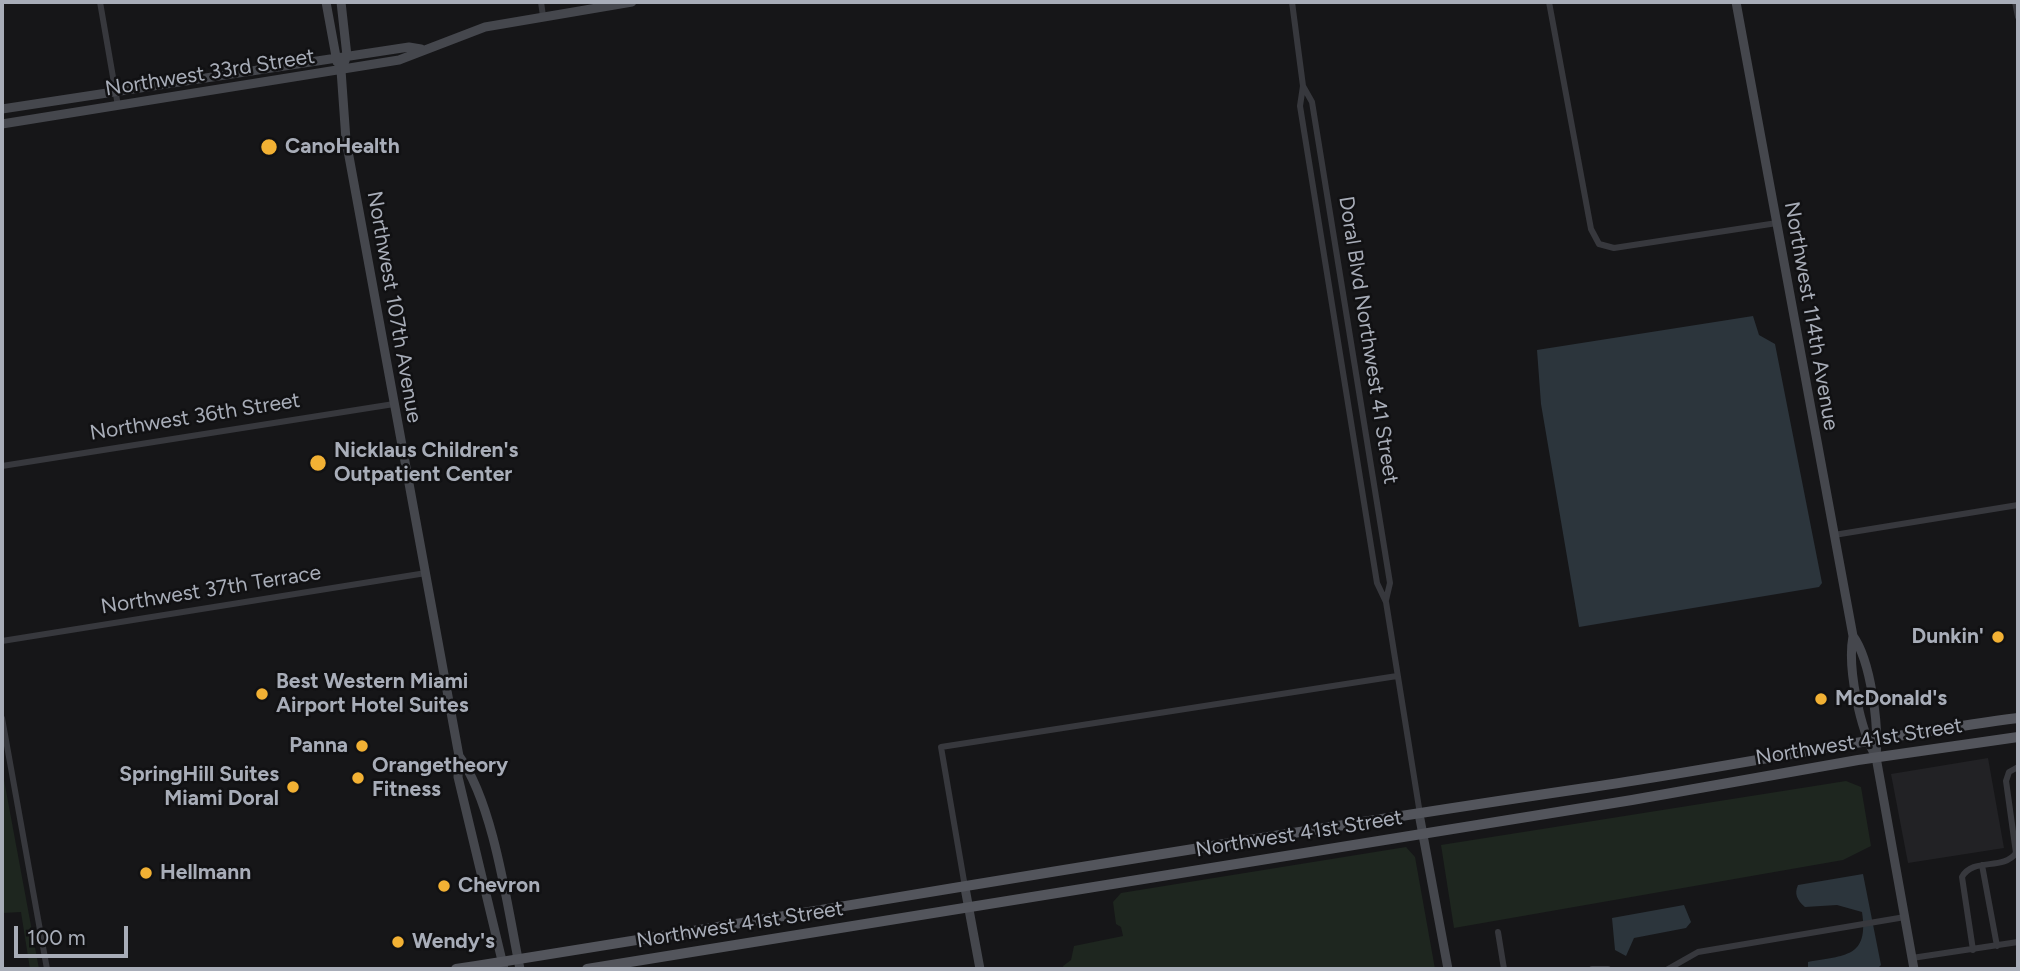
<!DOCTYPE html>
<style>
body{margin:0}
#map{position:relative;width:2020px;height:971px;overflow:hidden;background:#161618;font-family:Figtree,sans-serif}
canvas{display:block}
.frame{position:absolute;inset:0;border:4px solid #a8adb8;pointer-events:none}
.scale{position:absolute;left:14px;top:926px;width:114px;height:32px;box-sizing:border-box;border:4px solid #a8adb8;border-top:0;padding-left:9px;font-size:21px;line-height:24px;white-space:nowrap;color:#a8adb8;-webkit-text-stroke:5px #111113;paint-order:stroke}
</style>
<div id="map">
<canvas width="2020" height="971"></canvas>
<div class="frame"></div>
<div class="scale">100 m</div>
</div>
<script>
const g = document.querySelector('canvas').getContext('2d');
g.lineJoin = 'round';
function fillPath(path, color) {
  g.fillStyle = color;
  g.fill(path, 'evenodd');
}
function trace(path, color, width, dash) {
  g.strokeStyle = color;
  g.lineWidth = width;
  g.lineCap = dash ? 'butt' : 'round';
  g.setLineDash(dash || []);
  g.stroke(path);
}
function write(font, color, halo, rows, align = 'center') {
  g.font = font + ' Figtree,sans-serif';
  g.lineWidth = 5;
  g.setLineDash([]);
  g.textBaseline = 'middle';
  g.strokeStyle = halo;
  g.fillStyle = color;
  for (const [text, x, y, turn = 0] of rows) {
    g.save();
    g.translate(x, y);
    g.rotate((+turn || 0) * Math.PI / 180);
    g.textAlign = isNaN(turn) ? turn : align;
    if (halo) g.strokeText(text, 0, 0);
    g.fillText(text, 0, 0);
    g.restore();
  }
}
fillPath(new Path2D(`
 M 1988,758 L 2004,848 L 1908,863 L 1891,774 Z`), '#222225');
fillPath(new Path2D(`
 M 2,769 L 39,969 L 30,969 L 21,912 L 2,913 Z
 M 1846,781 L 1861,787 L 1871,846 L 1843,860 L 1454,928 L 1441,845 Z
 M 1406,847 L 1415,857 L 1435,969 L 1064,969 L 1063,966 L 1071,960 L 1074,946 L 1123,936 L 1121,927 L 1116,924 L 1113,902 L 1121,893 Z`), '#1e261f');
fillPath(new Path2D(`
 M 1753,316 L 1759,335 L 1775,344 L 1822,583 L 1819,587 L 1579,627 L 1541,404 L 1537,350 Z
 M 1863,874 L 1881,965 L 1877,969 L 1808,969 L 1808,962 C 1845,955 1869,958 1862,912 L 1837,905 L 1805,907 C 1797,900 1794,894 1798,885 Z
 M 1684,905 L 1691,922 L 1686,928 L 1634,938 L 1626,956 L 1615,950 L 1612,918 Z`), '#2c353c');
trace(new Path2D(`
 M 100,2 L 118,106
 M 541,2 L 543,16
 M 1292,2 L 1303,86 L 1300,106 L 1377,583 L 1386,602 L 1420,814
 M 1549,2 L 1591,229 L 1599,244 L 1614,248 L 1777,223
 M 2015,2 L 2018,17
 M 1303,86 L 1312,102 L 1390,583 L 1386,600
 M 2,466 L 394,404
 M 1834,535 L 2018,505
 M 2,641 L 426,573
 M 2,718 L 47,969
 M 1982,865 L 1997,946
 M 965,887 L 941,747 L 1397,676
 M 1498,932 L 1504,969
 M 1973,950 L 1962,877 C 1973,857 2003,871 2016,853 L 2006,781 L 2009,772 L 2018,767
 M 1912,958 L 2018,942
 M 1592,969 L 1608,969
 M 1668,969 L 1698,952 L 1905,917`), '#37383d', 6);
trace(new Path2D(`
 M 326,2 L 337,62
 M 341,2 L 347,56 L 341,70 L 346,140 L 459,756 L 458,777 L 504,969
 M 1736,2 L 1853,636 C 1847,668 1860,729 1876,757
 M 2,109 L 409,47 L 421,49
 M 2,124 L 399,60 L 485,27 L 632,2
 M 1853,636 C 1871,661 1879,726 1876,757 L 1914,969
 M 459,756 C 494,803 508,911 520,969
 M 1420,819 L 1448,969
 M 965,888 L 980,969`), '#45474d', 9);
trace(new Path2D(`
 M 456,969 C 831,910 1204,844 1579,789 C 1726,768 1871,737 2018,718
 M 587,969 L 1632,800 L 1858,760 L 2018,737`), '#53555c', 10);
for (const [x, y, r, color] of [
 [269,147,9,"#f2b134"],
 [318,463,9,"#f2b134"],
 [1998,637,7,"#f2b134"],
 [262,694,7,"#f2b134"],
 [1821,699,7,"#f2b134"],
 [362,746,7,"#f2b134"],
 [358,778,7,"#f2b134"],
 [293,787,7,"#f2b134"],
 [146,873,7,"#f2b134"],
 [444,886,7,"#f2b134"],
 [398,942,7,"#f2b134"]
]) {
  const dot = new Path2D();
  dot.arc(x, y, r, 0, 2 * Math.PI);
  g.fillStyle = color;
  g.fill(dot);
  trace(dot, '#111113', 2.5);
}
write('21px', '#a8adb8', '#111113', [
 ["Northwest 33rd Street",210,73,-9],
 ["Northwest 107th Avenue",394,307,80],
 ["Northwest 114th Avenue",1811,316,80],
 ["Doral Blvd Northwest 41 Street",1368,340,81],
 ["Northwest 36th Street",195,417,-9],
 ["Northwest 37th Terrace",211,590,-9],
 ["Northwest 41st Street",1859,742,-9],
 ["Northwest 41st Street",1299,834,-9],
 ["Northwest 41st Street",740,925,-9]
]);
write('bold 21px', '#a8adb8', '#111113', [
 ["CanoHealth",285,147],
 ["Nicklaus Children's",334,451],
 ["Outpatient Center",334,475],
 ["Dunkin'",1984,637,"right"],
 ["Best Western Miami",276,682],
 ["Airport Hotel Suites",276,706],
 ["McDonald's",1835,699],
 ["Panna",348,746,"right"],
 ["Orangetheory",372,766],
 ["Fitness",372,790],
 ["SpringHill Suites",279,775,"right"],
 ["Miami Doral",279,799,"right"],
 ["Hellmann",160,873],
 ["Chevron",458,886],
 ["Wendy's",412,942]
], 'left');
</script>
